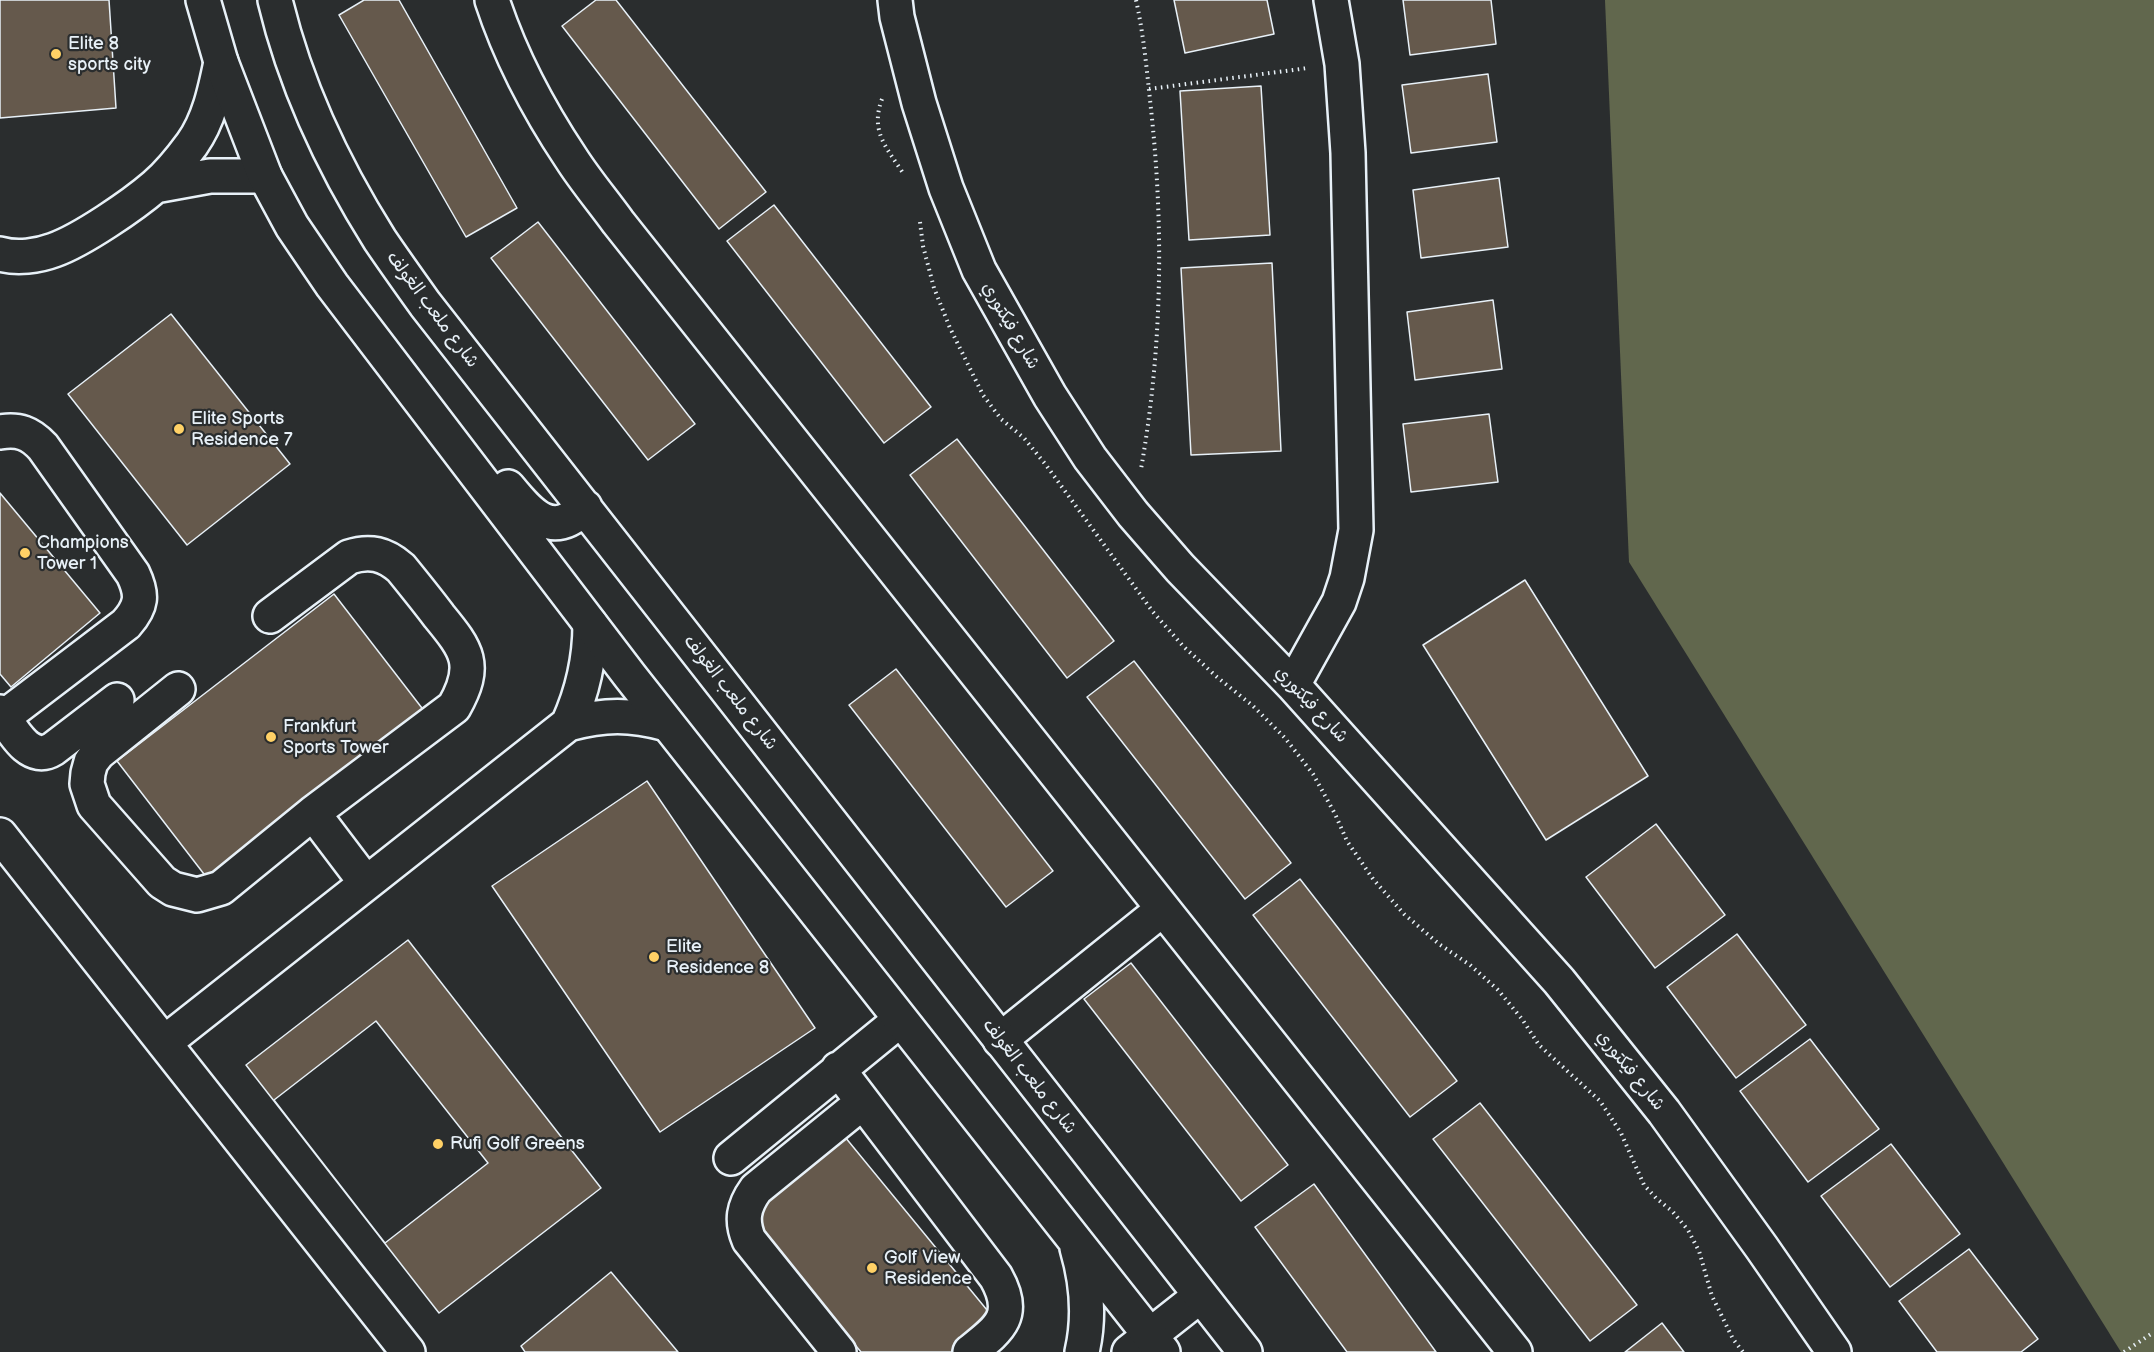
<!DOCTYPE html>
<meta charset="utf-8">
<style>
body{margin:0}
canvas{display:block;background:#2a2d2e}
</style>
<canvas width="2154" height="1352"></canvas>
<script>
const g = document.querySelector('canvas').getContext('2d');
g.lineJoin = 'round';
function fillPath(path, color) {
  g.fillStyle = color;
  g.fill(path, 'evenodd');
}
function trace(path, color, width, dash) {
  g.strokeStyle = color;
  g.lineWidth = width;
  g.lineCap = dash ? 'butt' : 'round';
  g.setLineDash(dash || []);
  g.stroke(path);
}
function write(font, color, halo, rows, align = 'center') {
  g.font = font + ' "Balsamiq Sans","Playpen Sans Arabic",sans-serif';
  g.lineWidth = 4.5;
  g.setLineDash([]);
  g.textBaseline = 'middle';
  g.strokeStyle = halo;
  g.fillStyle = color;
  for (const [text, x, y, turn = 0] of rows) {
    g.save();
    g.translate(x, y);
    g.rotate((+turn || 0) * Math.PI / 180);
    g.textAlign = isNaN(turn) ? turn : align;
    if (halo) g.strokeText(text, 0, 0);
    g.fillText(text, 0, 0);
    g.restore();
  }
}
fillPath(new Path2D(`
 M 1605,0 L 2154,0 L 2154,1352 L 2121,1352 L 1629,562 Z`), '#61674d');
const building = new Path2D(`
 M 0,0 L 109,0 L 116,108 L 0,118 Z
 M 364,0 L 399,0 L 517,208 L 466,237 L 339,15 Z
 M 596,0 L 616,0 L 766,192 L 719,229 L 562,26 Z
 M 1174,0 L 1267,0 L 1274,34 L 1185,53 Z
 M 1403,0 L 1491,0 L 1496,44 L 1410,55 Z
 M 1488,74 L 1497,142 L 1411,153 L 1402,85 Z
 M 1261,86 L 1270,235 L 1189,240 L 1180,91 Z
 M 1499,178 L 1508,247 L 1421,258 L 1413,190 Z
 M 774,205 L 931,407 L 884,443 L 727,241 Z
 M 538,222 L 695,424 L 648,460 L 491,258 Z
 M 1272,263 L 1281,451 L 1191,455 L 1181,268 Z
 M 1493,300 L 1502,369 L 1415,380 L 1407,312 Z
 M 171,314 L 290,464 L 187,545 L 68,394 Z
 M 1489,414 L 1498,482 L 1411,492 L 1403,424 Z
 M 957,439 L 1114,641 L 1067,678 L 910,475 Z
 M 0,493 L 100,613 L 11,687 L 0,674 Z
 M 1525,580 L 1648,776 L 1546,840 L 1423,645 Z
 M 334,594 L 425,712 L 207,878 L 117,761 Z
 M 1134,661 L 1291,863 L 1245,899 L 1087,697 Z
 M 896,669 L 1053,871 L 1006,907 L 849,705 Z
 M 647,781 L 815,1028 L 660,1132 L 492,886 Z
 M 1656,824 L 1725,915 L 1655,968 L 1586,877 Z
 M 1300,879 L 1457,1081 L 1410,1117 L 1253,915 Z
 M 1737,934 L 1806,1025 L 1736,1078 L 1667,987 Z
 M 408,940 L 601,1188 L 439,1313 L 246,1065 Z
 M 1131,963 L 1288,1165 L 1241,1201 L 1084,999 Z
 M 376,1021 L 488,1163 L 385,1243 L 274,1100 Z
 M 1810,1039 L 1879,1129 L 1808,1182 L 1740,1091 Z
 M 1480,1103 L 1637,1305 L 1590,1341 L 1433,1139 Z
 M 845,1137 L 996,1321 L 957,1352 L 861,1352 L 748,1216 Z
 M 1891,1144 L 1960,1234 L 1890,1287 L 1821,1196 Z
 M 1314,1184 L 1436,1352 L 1347,1352 L 1255,1227 Z
 M 1969,1249 L 2038,1339 L 2021,1352 L 1937,1352 L 1899,1301 Z
 M 611,1272 L 678,1352 L 525,1352 L 521,1346 Z
 M 1662,1323 L 1684,1352 L 1625,1352 Z`);
fillPath(building, '#65594c');
trace(building, '#e8f1f8', 1.5);
const minor = new Path2D(`
 M 492,0 C 510,55 539,110 571,158 C 585,180 602,200 618,222 L 1515,1352
 M 895,0 L 897,17 L 919,103 L 946,188 L 979,270 L 1050,396 L 1090,458 L 1133,514 L 1180,568 L 1293,685 L 1559,981 L 1664,1112 L 1762,1248 L 1834,1352
 M 155,186 L 210,176 L 265,176
 M 0,254 C 17,259 38,256 54,250 C 82,240 133,205 155,186 C 169,174 181,159 192,144 C 209,120 215,91 221,62
 M 0,432 C 19,429 30,433 43,447 L 133,574 C 143,595 142,606 126,624 L 4,717
 M 1293,685 L 1339,602 L 1347,578 L 1356,530 L 1348,153 L 1342,64 L 1331,0
 M 178,689 L 98,753 L 91,762 L 88,773 L 87,784 L 94,805 L 162,882 L 173,889 L 197,895 L 221,888 L 313,813 L 454,707 C 478,665 467,650 439,616 C 427,600 414,584 401,568 C 385,554 370,550 349,557 L 270,616
 M 0,712 C 12,729 29,764 53,749 L 117,700
 M 568,724 C 583,691 590,660 590,624
 M 313,813 L 366,883
 M 0,835 L 408,1352
 M 1000,1040 L 1163,909
 M 164,1043 L 568,724 C 605,714 630,714 667,724
 M 838,1069 L 996,1277 C 1018,1316 999,1329 970,1352
 M 731,1158 L 900,1020
 M 839,1352 L 749,1240 C 741,1221 743,1207 756,1189 L 863,1102
 M 1129,1352 L 1200,1296`);
const tertiary = new Path2D(`
 M 203,0 L 221,62 L 265,176 L 292,226 L 332,285 L 630,676 L 1163,1352
 M 275,0 C 295,84 334,167 380,240 C 395,262 410,283 425,304 L 1245,1352
 M 508,487 C 531,515 552,540 585,507
 M 1077,1248 C 1087,1282 1090,1317 1082,1352`);
trace(minor, '#e8f1f8', 38);
trace(tertiary, '#e8f1f8', 38);
trace(new Path2D(`
 M 1136,0 C 1144,36 1147,73 1151,109 C 1164,229 1162,350 1141,469
 M 1149,89 L 1308,68
 M 882,99 C 870,131 886,147 903,173
 M 920,222 L 923,246 L 934,288 L 950,328 L 983,395 L 1001,419 L 1024,438 L 1046,465 L 1153,612 L 1183,646 L 1217,677 L 1253,706 L 1285,738 L 1313,774 L 1335,814 L 1347,841 L 1373,879 L 1404,914 L 1439,944 L 1470,965 L 1498,990 L 1522,1019 L 1539,1045 L 1600,1101 L 1621,1133 L 1644,1185 L 1656,1198 L 1673,1212 L 1688,1230 L 1699,1251 L 1712,1296 L 1733,1339 L 1743,1352
 M 2124,1352 L 2154,1332`), '#e8f1f8', 4, [1.5, 4.5]);
trace(minor, '#2a2d2e', 33);
trace(tertiary, '#2a2d2e', 33);
for (const [x, y, r, color] of [
 [56,54,6,"#ffd166"],
 [179,429,6,"#ffd166"],
 [25,553,6,"#ffd166"],
 [271,737,6,"#ffd166"],
 [654,957,6,"#ffd166"],
 [438,1144,6,"#ffd166"],
 [872,1268,6,"#ffd166"]
]) {
  const dot = new Path2D();
  dot.arc(x, y, r, 0, 2 * Math.PI);
  g.fillStyle = color;
  g.fill(dot);
  trace(dot, '#2a2d2e', 2);
}
write('18px', '#e8f1f8', '#2a2d2e', [
 ["Elite 8",68,44],
 ["sports city",68,65],
 ["Elite Sports",191,419],
 ["Residence 7",191,440],
 ["Champions",37,543],
 ["Tower 1",37,564],
 ["Frankfurt",283,727],
 ["Sports Tower",283,748],
 ["Elite",666,947],
 ["Residence 8",666,968],
 ["Rufi Golf Greens",450,1144],
 ["Golf View",884,1258],
 ["Residence",884,1279]
], 'left');
write('18px', '#e8f1f8', '#2a2d2e', [
 ["شارع ملعب الغولف",432,310,53],
 ["شارع فيكتوري",1010,326,60],
 ["شارع ملعب الغولف",730,693,52],
 ["شارع فيكتوري",1311,705,47],
 ["شارع فيكتوري",1630,1071,51],
 ["شارع ملعب الغولف",1029,1077,52]
]);
</script>
